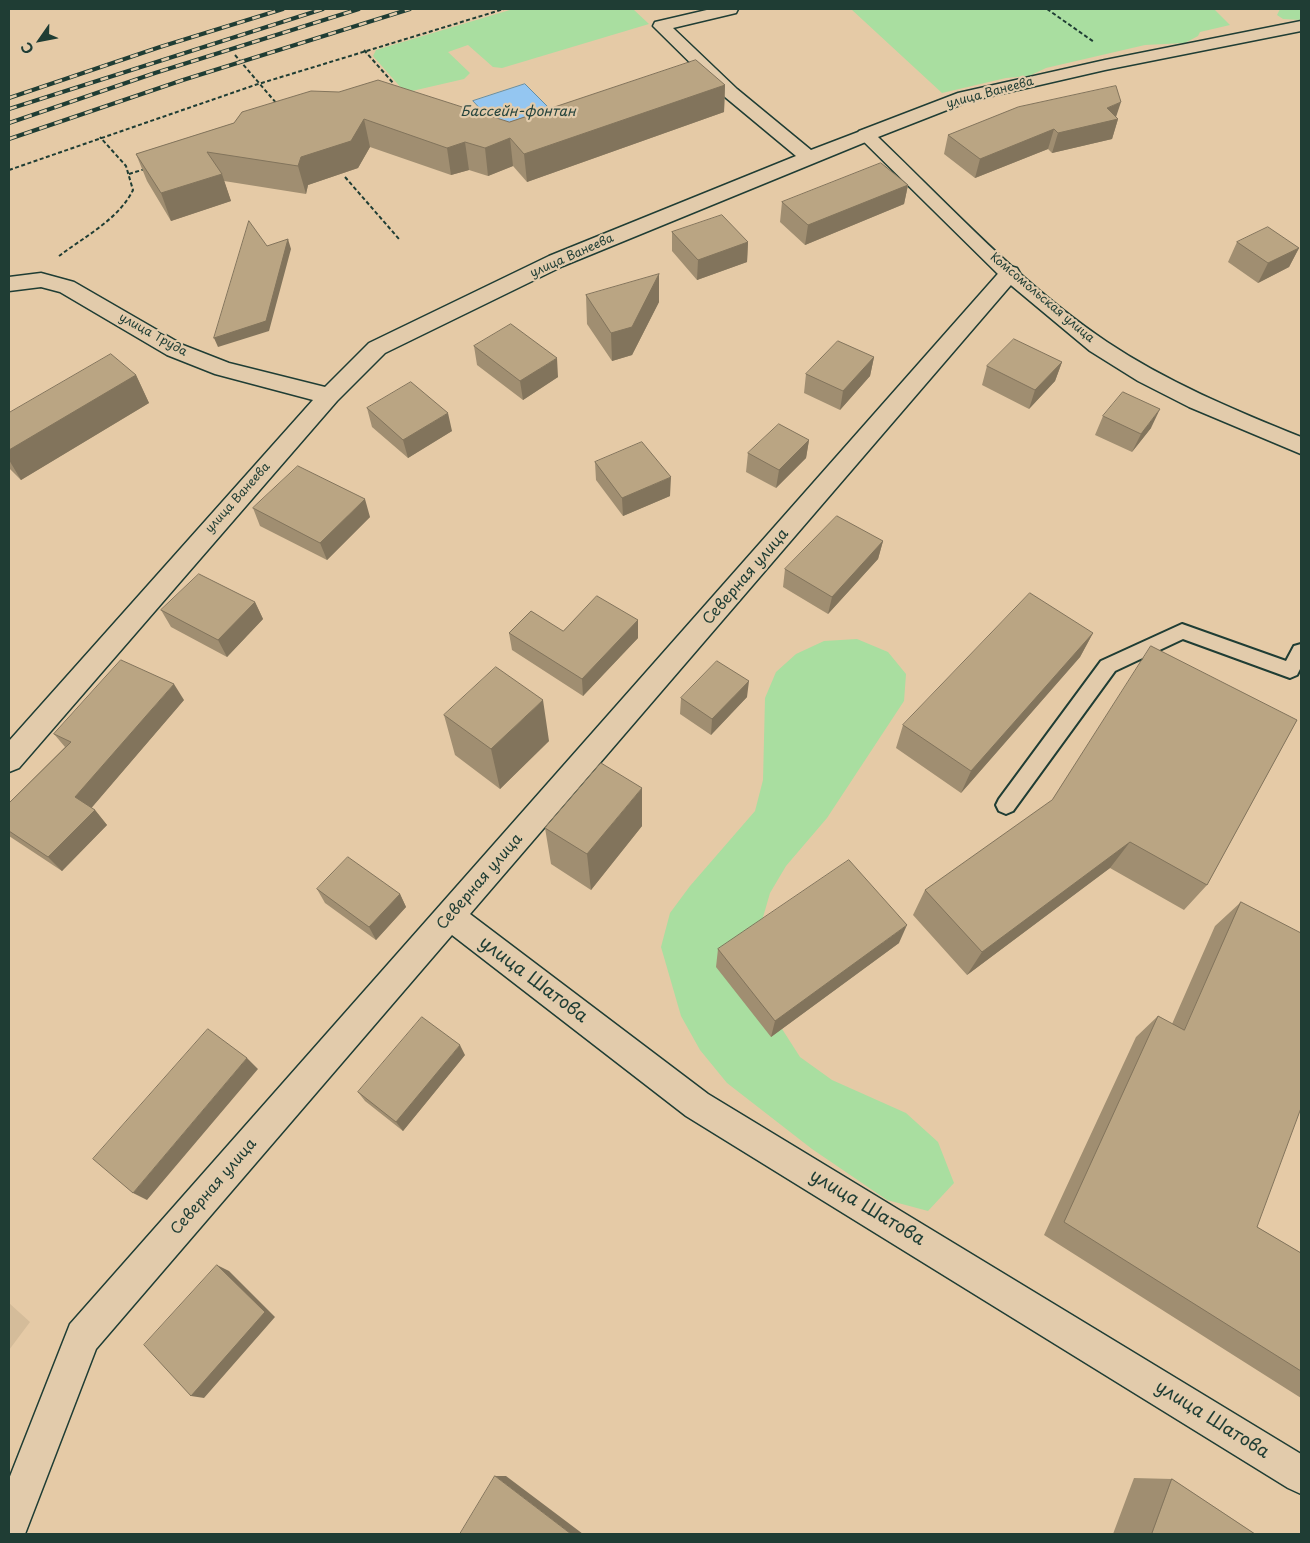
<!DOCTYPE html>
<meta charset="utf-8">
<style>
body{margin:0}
#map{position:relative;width:1310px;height:1543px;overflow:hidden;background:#e5caa6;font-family:"Playpen Sans",sans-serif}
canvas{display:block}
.frame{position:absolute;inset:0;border:10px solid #1f3d34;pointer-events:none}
.north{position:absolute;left:15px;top:15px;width:50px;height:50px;-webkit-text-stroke:4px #e2cbab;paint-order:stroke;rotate:237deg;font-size:14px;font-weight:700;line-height:20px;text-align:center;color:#1f3d34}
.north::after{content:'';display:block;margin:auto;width:18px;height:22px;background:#1f3d34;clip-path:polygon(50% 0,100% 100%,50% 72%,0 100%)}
</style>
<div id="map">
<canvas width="1310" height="1543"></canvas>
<div class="frame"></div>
<div class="north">С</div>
</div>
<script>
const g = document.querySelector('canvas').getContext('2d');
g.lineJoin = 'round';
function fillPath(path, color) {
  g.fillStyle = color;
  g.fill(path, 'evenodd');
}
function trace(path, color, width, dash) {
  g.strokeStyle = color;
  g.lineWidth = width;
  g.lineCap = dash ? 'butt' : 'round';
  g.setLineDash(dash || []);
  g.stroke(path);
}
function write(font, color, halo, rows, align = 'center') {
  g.font = font + ' "Playpen Sans",sans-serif';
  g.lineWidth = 4.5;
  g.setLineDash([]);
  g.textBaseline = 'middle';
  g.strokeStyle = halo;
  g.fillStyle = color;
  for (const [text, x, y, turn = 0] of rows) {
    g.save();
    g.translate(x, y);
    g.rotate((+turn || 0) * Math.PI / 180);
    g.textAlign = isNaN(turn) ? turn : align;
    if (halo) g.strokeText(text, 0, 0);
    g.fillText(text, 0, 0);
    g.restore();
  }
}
fillPath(new Path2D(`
 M 9,1303 L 30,1322 L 9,1350 Z`), '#d4bc9a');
fillPath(new Path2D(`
 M 513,9 L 633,9 L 649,24 L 502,68 L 493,67 L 468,45 L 448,52 L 470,73 L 464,79 L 412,91 L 403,90 L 373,56 L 376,50 Z
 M 851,9 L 1214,9 L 1230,25 L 1200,32 L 1198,36 L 1185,43 L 1145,45 L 1046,68 L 1029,76 L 1006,78 L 942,93 Z
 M 1280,9 L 1301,9 L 1301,20 L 1283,19 L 1277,15 Z
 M 857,639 L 888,652 L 906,674 L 904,701 L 827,818 L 786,866 L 770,893 L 751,959 L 759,993 L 800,1057 L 832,1080 L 906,1113 L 938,1142 L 954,1183 L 928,1211 L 887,1200 L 812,1149 L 727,1083 L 700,1050 L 681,1016 L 661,947 L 670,913 L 690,886 L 755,811 L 763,780 L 765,698 L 776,672 L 796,654 L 824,641 Z`), '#a9dea0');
const water = new Path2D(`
 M 525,84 L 565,124 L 510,141 L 473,101 Z`);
fillPath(water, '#94c6f1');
trace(water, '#658fa5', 1);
const lane = new Path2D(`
 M 1182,624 L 1286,661 L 1294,646 L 1301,644 L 1301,667 L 1297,675 L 1290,678 L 1183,639 L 1115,671 L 1013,811 L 1006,814 L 999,811 L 996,805 L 999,799 L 1101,661 Z`);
const street = new Path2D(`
 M 711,9 L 738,9 L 736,13 L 673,28 L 737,89 L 811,150 L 866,129 L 873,131 L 875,135 L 873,139 L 563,266 L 385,353 L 337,401 L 19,768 L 9,772 L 9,741 L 313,400 L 215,374 L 167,355 L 60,292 L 41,287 L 9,291 L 9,277 L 41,273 L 74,282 L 183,345 L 229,363 L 325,387 L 369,343 L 549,256 L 796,156 L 725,97 L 653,26 L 655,22 Z
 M 1010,266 L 1017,268 L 1020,273 L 1017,278 L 470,914 L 708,1094 L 1301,1454 L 1301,1494 L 1288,1488 L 686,1116 L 452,935 L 96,1349 L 25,1534 L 9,1534 L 9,1479 L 70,1324 L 1003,268 Z`);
const secondary = new Path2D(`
 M 1301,21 L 1301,31 L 1105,70 L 970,101 L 878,137 C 951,207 1022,285 1107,342 C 1167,382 1234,410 1301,437 L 1301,454 L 1189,407 L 1138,381 L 1090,351 L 1000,276 L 857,135 L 859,131 L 958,93 L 1105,60 Z`);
trace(lane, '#1f3d34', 4);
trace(street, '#1f3d34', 3);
trace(secondary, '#1f3d34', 3);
trace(new Path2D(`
 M 1047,9 L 1094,42
 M 364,50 L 394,84
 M 235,55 L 277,104
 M 9,170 L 255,85 L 504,9
 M 129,174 L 145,169
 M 345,177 L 399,239
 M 59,256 C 84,237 119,219 133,190 L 126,166 L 100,137`), '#1f3d34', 2, [4, 2.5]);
fillPath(lane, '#e2cbab');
fillPath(street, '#e2cbab');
fillPath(secondary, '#e2cbab');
const rail = new Path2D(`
 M 9,98 L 160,47 L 283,9
 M 9,109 L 323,9
 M 9,123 L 155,73 L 359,9
 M 9,139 L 183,80 L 410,9`);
trace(rail, '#1f3d34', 4);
trace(rail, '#e2cbab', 2.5, [8]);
fillPath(new Path2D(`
 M 725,85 L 724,112 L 527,182 L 513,166 L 488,176 L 469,170 L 451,175 L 370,147 L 358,168 L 308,185 L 306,194 L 224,181 L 231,201 L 171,221 L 147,181 L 136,154 L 234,123 L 242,112 L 509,122 Z
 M 1116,117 L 1118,119 L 1112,139 L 1052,153 L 1048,149 L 975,178 L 944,154 L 948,135 Z
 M 908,185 L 904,204 L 805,245 L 780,222 L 782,202 Z
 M 672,232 L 748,242 L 747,262 L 697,280 L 672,251 Z
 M 1237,242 L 1299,248 L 1289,267 L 1258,283 L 1228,262 Z
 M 586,295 L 659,302 L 632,355 L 612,361 L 587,324 Z
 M 474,346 L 558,377 L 523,400 L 477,365 Z
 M 874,357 L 870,376 L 840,410 L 804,393 L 806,374 Z
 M 1062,362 L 1055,381 L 1029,409 L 982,385 L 987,366 Z
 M 136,375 L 149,403 L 21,480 L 9,468 L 9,413 Z
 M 367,408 L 452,431 L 408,458 L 372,427 Z
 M 1103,416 L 1151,428 L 1132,452 L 1095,435 Z
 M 809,440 L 806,458 L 776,488 L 746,472 L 748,453 Z
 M 595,462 L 670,496 L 623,516 L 596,480 Z
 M 253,508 L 370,517 L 327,560 L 260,526 Z
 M 883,541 L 878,559 L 828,614 L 783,587 L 785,569 Z
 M 255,602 L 263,619 L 227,657 L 171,627 L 161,610 Z
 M 638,620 L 638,638 L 583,696 L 512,650 L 509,633 L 563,631 Z
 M 1093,633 L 1080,657 L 961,793 L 896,748 L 903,725 Z
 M 747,697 L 711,735 L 680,714 L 681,698 Z
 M 184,700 L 91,808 L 95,810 L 107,825 L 62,871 L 9,836 L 9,803 L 65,747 L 54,734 Z
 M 444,715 L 549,741 L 500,789 L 455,755 Z
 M 1297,720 L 1207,885 L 1184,910 L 1110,868 L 967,975 L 913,915 L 925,890 Z
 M 642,826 L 591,890 L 551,864 L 545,828 Z
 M 317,889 L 400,894 L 406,907 L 376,940 L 325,903 Z
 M 1241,902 L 1257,1227 L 1301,1253 L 1301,1398 L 1044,1235 L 1136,1037 L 1158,1016 L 1172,1024 L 1215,926 Z
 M 899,943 L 771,1037 L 716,967 L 718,949 Z
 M 465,1055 L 403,1131 L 365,1101 L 358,1092 Z
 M 1134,1478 L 1172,1479 L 1255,1534 L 1113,1534 Z`), '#a08e71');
fillPath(new Path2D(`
 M 725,85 L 724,112 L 527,182 L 524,154 Z
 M 1121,102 L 1115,120 L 1118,119 L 1112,139 L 1052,153 L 1058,133 L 1107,108 Z
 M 364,119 L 370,147 L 358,168 L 308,185 L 306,194 L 298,166 L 301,157 Z
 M 1054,129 L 1048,149 L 975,178 L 980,159 Z
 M 510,138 L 513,166 L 488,176 L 485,148 Z
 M 465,142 L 469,170 L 451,175 L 447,148 Z
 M 222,174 L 231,201 L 171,221 L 161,193 Z
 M 908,185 L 904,204 L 805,245 L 808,225 Z
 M 288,239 L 291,249 L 269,331 L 218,347 L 214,338 Z
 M 748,242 L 747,262 L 697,280 L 698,260 Z
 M 1299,248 L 1289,267 L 1258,283 L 1268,263 Z
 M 659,274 L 659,302 L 632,355 L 612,361 L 611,333 Z
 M 874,357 L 870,376 L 840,410 L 843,391 Z
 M 557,358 L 558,377 L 523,400 L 520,381 Z
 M 1062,362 L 1055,381 L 1029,409 L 1035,390 Z
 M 136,375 L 149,403 L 21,480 L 9,460 L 9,450 Z
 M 1160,409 L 1151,428 L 1132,452 L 1141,434 Z
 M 448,413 L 452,431 L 408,458 L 403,440 Z
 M 809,440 L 806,458 L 776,488 L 779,470 Z
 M 671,477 L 670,496 L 623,516 L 622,498 Z
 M 365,499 L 370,517 L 327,560 L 320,543 Z
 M 883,541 L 878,559 L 828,614 L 832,597 Z
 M 255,602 L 263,619 L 227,657 L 218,640 Z
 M 638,620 L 638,638 L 583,696 L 582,679 Z
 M 1093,633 L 1080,657 L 961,793 L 971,771 Z
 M 749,681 L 747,697 L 711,735 L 712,719 Z
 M 174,684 L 184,700 L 88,812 L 75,797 Z
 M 543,700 L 549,741 L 500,789 L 491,749 Z
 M 642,788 L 642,826 L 591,890 L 587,854 Z
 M 95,810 L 107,825 L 62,871 L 48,857 Z
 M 1130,842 L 1110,868 L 967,975 L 982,952 Z
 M 400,894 L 406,907 L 376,940 L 369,927 Z
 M 907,925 L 899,943 L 771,1037 L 775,1021 Z
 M 460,1045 L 465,1055 L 403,1131 L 396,1122 Z
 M 247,1058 L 258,1069 L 147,1200 L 133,1193 Z
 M 217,1265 L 229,1271 L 275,1317 L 204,1398 L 191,1396 Z
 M 495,1476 L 506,1476 L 583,1534 L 571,1534 Z`), '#82745c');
const building = new Path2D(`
 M 696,60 L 725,85 L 524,154 L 510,138 L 485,148 L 465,142 L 447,148 L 364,119 L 351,141 L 301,157 L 298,166 L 207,152 L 222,174 L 161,193 L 136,154 L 234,123 L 242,112 L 311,91 L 339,92 L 378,80 L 509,122 Z
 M 1116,86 L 1121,102 L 1107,108 L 1118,119 L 1058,133 L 1054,129 L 980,159 L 948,135 L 1018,107 Z
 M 881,163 L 908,185 L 808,225 L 782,202 Z
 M 722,215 L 748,242 L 698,260 L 672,232 Z
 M 249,221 L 267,246 L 288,239 L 266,321 L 214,338 Z
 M 1268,227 L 1299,248 L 1268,263 L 1237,242 Z
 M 659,274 L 632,327 L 611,333 L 586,295 Z
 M 511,324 L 557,358 L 520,381 L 474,346 Z
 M 1014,339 L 1062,362 L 1035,390 L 987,366 Z
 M 838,341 L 874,357 L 843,391 L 806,374 Z
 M 111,354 L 136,375 L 9,450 L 9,413 Z
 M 411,382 L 448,413 L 403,440 L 367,408 Z
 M 1123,392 L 1160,409 L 1141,434 L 1103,416 Z
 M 779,424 L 809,440 L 779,470 L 748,453 Z
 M 642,442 L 671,477 L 622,498 L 595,462 Z
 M 298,466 L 365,499 L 320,543 L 253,508 Z
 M 837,516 L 883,541 L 832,597 L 785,569 Z
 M 199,574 L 255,602 L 218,640 L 161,610 Z
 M 1030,593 L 1093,633 L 971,771 L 903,725 Z
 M 597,596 L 638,620 L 582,679 L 509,633 L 531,611 L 563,631 Z
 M 1151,646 L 1297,720 L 1207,885 L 1130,842 L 982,952 L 925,890 L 1052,800 Z
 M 121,660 L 174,684 L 75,797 L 95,810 L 48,857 L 9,831 L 9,803 L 71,742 L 54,734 Z
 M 717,661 L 749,681 L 712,719 L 681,698 Z
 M 496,667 L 543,700 L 491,749 L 444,715 Z
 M 601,763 L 642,788 L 587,854 L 545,828 Z
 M 348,857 L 400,894 L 369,927 L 317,889 Z
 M 849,860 L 907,925 L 775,1021 L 718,949 Z
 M 1241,902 L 1301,933 L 1301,1108 L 1257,1227 L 1301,1253 L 1301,1371 L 1064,1222 L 1158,1016 L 1184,1030 Z
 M 422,1017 L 460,1045 L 396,1122 L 358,1092 Z
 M 208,1029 L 247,1058 L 133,1193 L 93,1159 Z
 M 217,1265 L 265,1312 L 191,1396 L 144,1345 Z
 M 495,1476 L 571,1534 L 460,1534 Z
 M 1172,1479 L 1255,1534 L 1152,1534 Z`);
fillPath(building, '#baa583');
trace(building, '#82745c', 1);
write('12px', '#1f3d34', '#e2cbab', [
 ["улица Ванеева",990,93,-15],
 ["улица Ванеева",572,256,-24],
 ["Комсомольская улица",1042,298,40],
 ["улица Труда",153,335,29],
 ["улица Ванеева",238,498,-48]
]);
write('italic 14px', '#25443d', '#e2cbab', [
 ["Бассейн-фонтан",518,112]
]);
write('15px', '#1f3d34', '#e2cbab', [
 ["Северная улица",746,577,-49],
 ["Северная улица",480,882,-49],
 ["Северная улица",214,1187,-49]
]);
write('18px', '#1f3d34', '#e2cbab', [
 ["улица Шатова",533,980,37],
 ["улица Шатова",867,1208,31],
 ["улица Шатова",1212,1420,32]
]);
</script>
